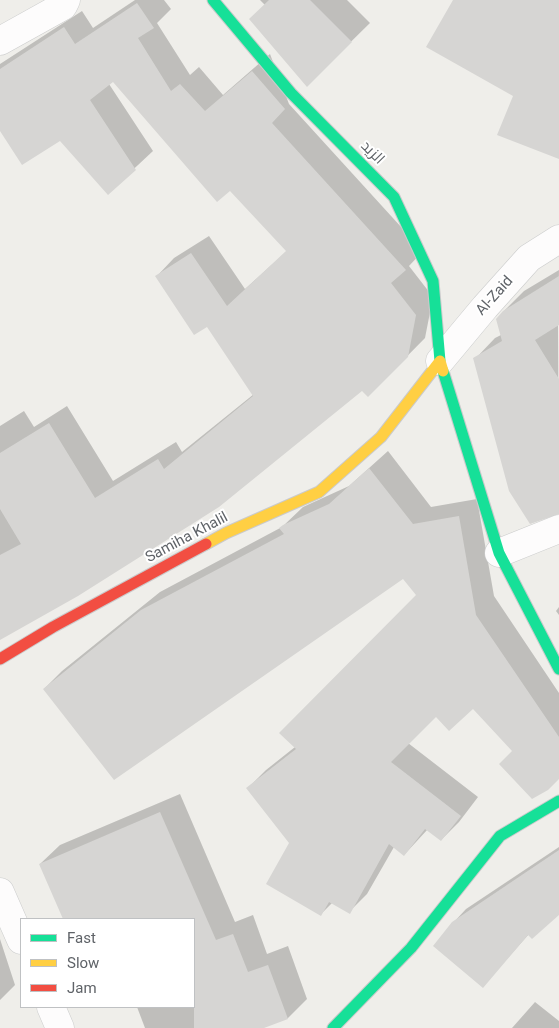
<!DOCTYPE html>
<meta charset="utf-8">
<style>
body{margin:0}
#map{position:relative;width:559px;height:1028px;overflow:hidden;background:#efeeea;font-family:Roboto,sans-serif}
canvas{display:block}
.legend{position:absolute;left:20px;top:918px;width:175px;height:90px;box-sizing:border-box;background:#fff;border:1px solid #bfc1c3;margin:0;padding:6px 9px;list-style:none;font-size:15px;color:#5f6368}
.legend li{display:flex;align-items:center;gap:10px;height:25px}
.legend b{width:25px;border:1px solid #bfc1c3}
</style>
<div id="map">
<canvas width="559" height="1028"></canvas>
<ul class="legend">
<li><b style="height:6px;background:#16e098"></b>Fast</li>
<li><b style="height:6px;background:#ffcf43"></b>Slow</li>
<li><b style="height:6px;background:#f24e42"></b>Jam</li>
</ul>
</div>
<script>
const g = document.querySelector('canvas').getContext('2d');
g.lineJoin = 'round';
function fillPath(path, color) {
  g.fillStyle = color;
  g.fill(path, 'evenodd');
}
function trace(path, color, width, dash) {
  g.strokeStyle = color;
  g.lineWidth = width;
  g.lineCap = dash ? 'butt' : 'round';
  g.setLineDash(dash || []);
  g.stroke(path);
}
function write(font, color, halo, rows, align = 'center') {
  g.font = font + ' Roboto,Cairo,sans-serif';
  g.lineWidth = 4;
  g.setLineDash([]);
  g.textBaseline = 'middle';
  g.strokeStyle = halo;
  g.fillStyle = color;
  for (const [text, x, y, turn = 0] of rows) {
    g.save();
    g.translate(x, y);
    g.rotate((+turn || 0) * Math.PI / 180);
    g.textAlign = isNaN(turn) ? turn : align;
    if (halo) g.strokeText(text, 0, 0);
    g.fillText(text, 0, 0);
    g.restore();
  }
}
fillPath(new Path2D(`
 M 135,0 L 164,0 L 171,9 L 157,23 L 190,75 L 199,67 L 223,95 L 270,54 L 289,104 L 423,251 L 409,266 L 433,297 L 425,338 L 368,396 L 362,389 L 0,637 L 0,426 L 24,411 L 34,427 L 67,406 L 113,481 L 176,442 L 182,452 L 254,394 L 208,325 L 157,276 L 174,258 L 209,236 L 245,289 L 287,251 L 231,189 L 113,81 L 109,84 L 153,151 L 108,193 L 60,139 L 0,129 L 0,64 L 82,11 L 93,28 Z
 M 260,0 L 347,0 L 370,23 L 307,85 L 265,5 Z
 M 559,270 L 558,324 L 559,513 L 475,359 L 495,338 L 501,335 L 503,312 L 524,291 Z
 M 388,451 L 431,507 L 477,499 L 494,596 L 559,693 L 559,777 L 514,750 L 473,707 L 436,715 L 408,743 L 478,797 L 459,822 L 441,840 L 428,829 L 404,855 L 394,847 L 367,894 L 349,912 L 333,902 L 321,914 L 291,843 L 248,788 L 266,770 L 295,747 L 417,595 L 403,578 L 44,689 L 62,671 L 160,592 L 282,527 L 303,507 L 349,486 Z
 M 559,607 L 559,615 L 556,611 Z
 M 180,794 L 235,922 L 253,915 L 267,954 L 288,946 L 307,999 L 288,1018 L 260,1028 L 145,1028 L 137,1007 L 194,1007 L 194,919 L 64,919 L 40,864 L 60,845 Z
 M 559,847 L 559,913 L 529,934 L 483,986 L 453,923 L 466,909 Z
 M 0,939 L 15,985 L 0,1000 Z
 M 535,1002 L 559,1021 L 559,1028 L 512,1028 Z`), '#0003');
fillPath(new Path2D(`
 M 269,0 L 310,0 L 352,42 L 307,87 L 249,19 Z
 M 453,0 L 559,0 L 559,159 L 497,135 L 513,96 L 426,47 Z
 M 137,3 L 154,28 L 138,38 L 171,91 L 180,84 L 205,111 L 252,71 L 285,109 L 272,123 L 406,270 L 391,283 L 416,315 L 408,357 L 368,397 L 362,391 L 219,507 L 78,596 L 0,640 L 0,555 L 21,544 L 0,509 L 0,453 L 49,423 L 95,498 L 158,459 L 164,469 L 253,396 L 207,327 L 194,335 L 155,276 L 191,253 L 227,306 L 286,251 L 230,191 L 217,202 L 113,82 L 90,100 L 136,170 L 108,195 L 60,141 L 22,165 L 0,131 L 0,69 L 64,27 L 75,44 Z
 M 559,276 L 559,325 L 535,340 L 559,379 L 559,514 L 530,524 L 509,491 L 473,358 L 502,341 L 496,319 L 503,311 Z
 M 369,468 L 413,524 L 459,516 L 476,615 L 559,737 L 559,779 L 548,790 L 532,799 L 499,764 L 512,751 L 473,709 L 449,731 L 436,717 L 391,762 L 461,816 L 441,841 L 425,829 L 404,856 L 389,844 L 350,914 L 329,902 L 321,916 L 266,884 L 289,843 L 246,788 L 296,749 L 279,733 L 416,595 L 403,579 L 114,780 L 43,689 L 141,610 L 284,534 L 279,528 L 283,525 L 329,504 Z
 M 160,812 L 216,940 L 233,934 L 248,972 L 268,965 L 288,1019 L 264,1028 L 194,1028 L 194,919 L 63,919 L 39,864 Z
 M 559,850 L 559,915 L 532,939 L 528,935 L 483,988 L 433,946 L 452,922 Z`), '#d6d5d3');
const street = new Path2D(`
 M 0,41 L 63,6 L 66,0
 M 440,361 L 485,307 L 529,258 L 559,239
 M 499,553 L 559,529
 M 0,892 L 21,940
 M 51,1007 L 60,1028`);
const fast = new Path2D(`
 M 213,0 L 291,93 L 394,197 L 433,281 L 440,361
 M 443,371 L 499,553 L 559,669
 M 333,1028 L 411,948 L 500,836 L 559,801`);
const slow = new Path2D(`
 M 206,544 L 226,533 L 319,492 L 381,437 L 440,361 L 443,371`);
const jam = new Path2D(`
 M 0,659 L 53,627 L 206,544`);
trace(street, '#cbcccc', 29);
trace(fast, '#cacacb', 13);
trace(slow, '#cacacb', 13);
trace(jam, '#cacacb', 13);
trace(street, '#fdfcfc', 28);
trace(fast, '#16e098', 11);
trace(slow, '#ffcf43', 11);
trace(jam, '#f24e42', 11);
write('15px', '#5f6368', '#fff', [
 ["الزيد",372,153,45],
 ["Al-Zaid",495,296,-48],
 ["Samiha Khalil",187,538,-28]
]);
</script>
